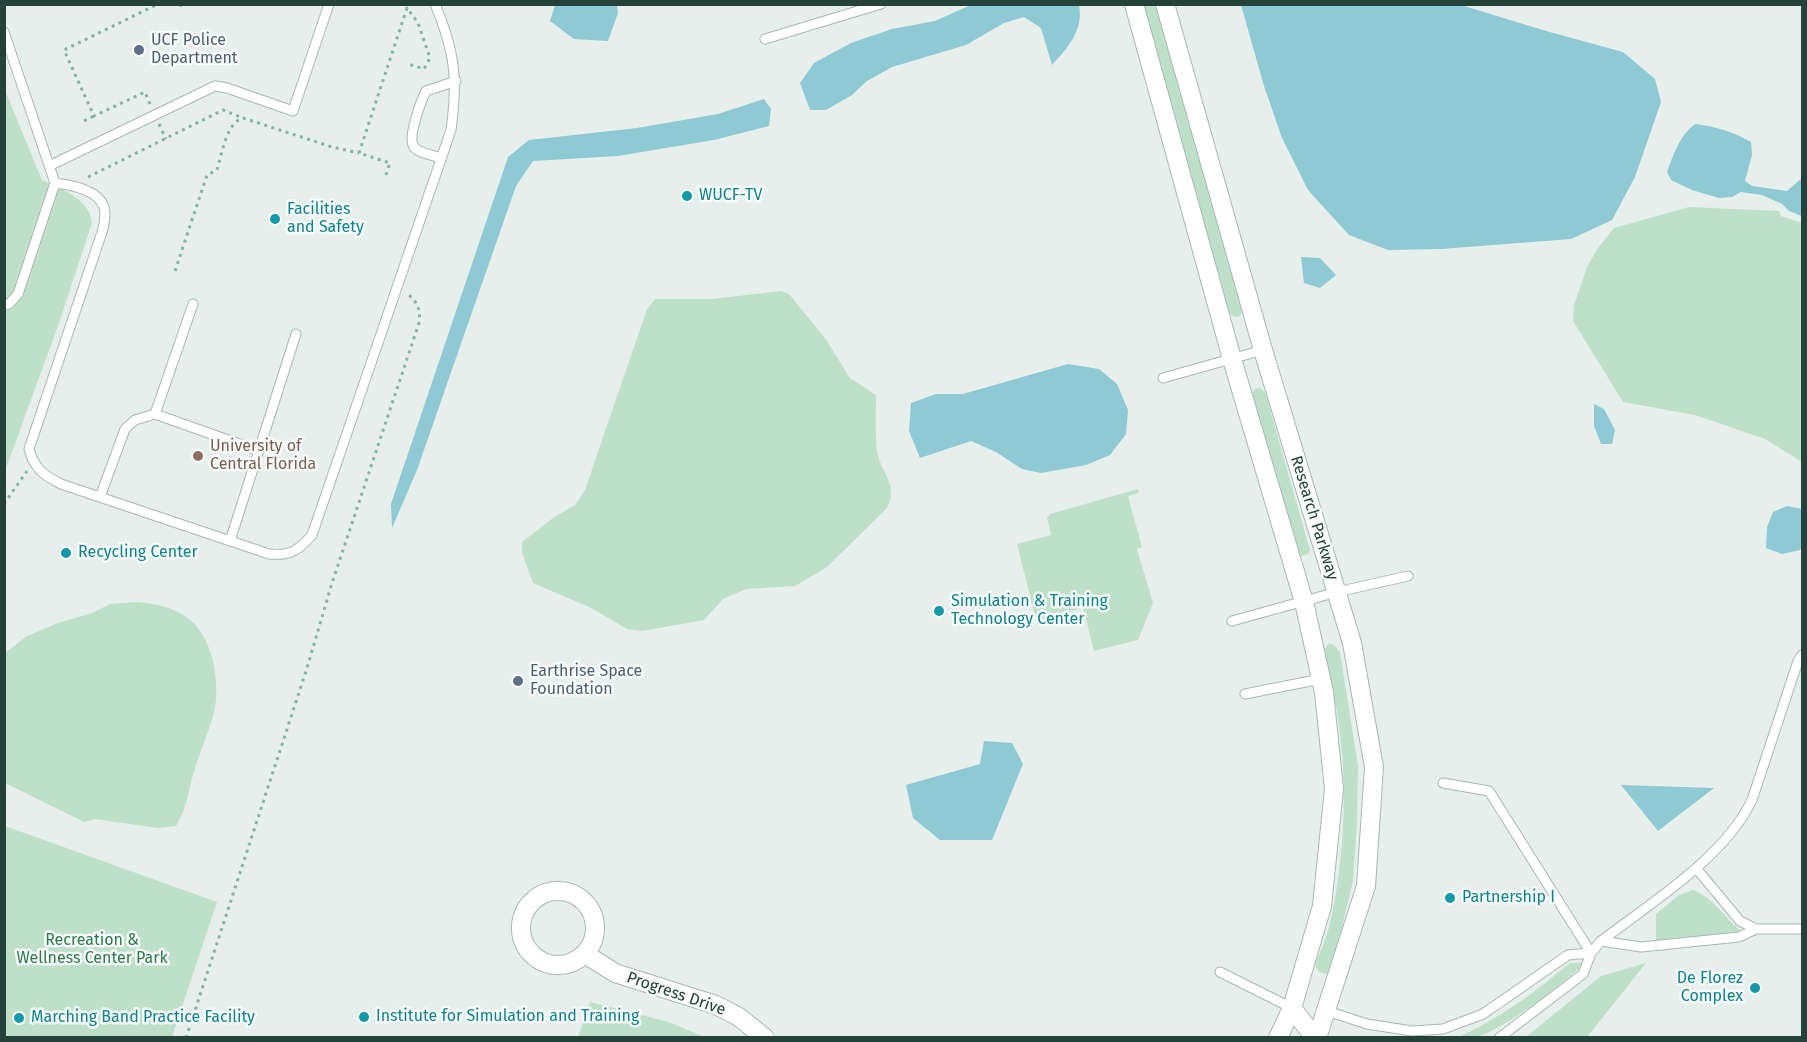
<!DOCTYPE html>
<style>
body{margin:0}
#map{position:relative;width:1807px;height:1042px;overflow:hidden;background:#e6efeb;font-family:"Fira Sans",sans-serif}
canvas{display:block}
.frame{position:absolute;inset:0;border:6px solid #24423a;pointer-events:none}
</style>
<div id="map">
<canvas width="1807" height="1042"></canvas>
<div class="frame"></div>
</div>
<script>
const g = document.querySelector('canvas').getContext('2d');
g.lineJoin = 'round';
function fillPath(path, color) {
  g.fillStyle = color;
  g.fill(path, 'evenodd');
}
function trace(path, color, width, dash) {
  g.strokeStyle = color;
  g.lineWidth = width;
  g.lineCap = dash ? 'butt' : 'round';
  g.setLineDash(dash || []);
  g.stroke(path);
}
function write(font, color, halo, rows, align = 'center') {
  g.font = font + ' "Fira Sans",sans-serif';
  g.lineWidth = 5;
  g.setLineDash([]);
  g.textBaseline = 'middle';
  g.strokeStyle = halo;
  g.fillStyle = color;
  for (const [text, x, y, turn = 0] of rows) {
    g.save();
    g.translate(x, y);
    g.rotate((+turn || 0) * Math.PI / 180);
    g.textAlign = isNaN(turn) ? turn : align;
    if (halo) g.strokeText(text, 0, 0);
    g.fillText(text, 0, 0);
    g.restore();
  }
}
fillPath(new Path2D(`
 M 1141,5 L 1156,5 L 1243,310 L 1240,316 L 1235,317 L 1229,313 Z
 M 4,88 L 42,180 C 62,189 90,199 92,223 L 59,323 L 5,471 Z
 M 1689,207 L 1779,211 L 1781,216 L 1802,223 L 1802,462 L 1765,439 L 1695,415 L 1623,402 L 1573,321 L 1574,305 L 1587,267 L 1598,248 L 1614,228 Z
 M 781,291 L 789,294 L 825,338 L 850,378 L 876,395 C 876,413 875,433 877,451 C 881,474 899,484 887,508 L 827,567 L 795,586 L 746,589 L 723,599 L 704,620 L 642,631 L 627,629 L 591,608 L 533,583 L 522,552 L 522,542 L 553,518 L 575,505 L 585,490 L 647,309 L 655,299 L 712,299 Z
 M 1260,388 L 1265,392 L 1310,550 L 1308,554 L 1301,556 L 1295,552 L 1252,396 L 1254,389 Z
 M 1138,489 L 1139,493 L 1128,496 L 1142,547 L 1137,549 L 1153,603 L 1138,640 L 1094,651 L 1083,608 L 1036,620 L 1017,544 L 1051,535 L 1047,518 L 1050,514 Z
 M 138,602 C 155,604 175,607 189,619 C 211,636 218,673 216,699 C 215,717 202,747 196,765 C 189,785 188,807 176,826 L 158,828 L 95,819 L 84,822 L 5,783 L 5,653 L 27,636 L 58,623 L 92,613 L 110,604 Z
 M 1329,643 L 1335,646 L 1340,652 L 1358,766 L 1357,822 L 1353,881 L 1332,969 L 1326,974 L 1319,972 L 1315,965 C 1319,954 1325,942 1328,931 C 1344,869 1348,789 1339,726 C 1336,701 1329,675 1324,650 Z
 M 5,826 L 217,902 L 172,1037 L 5,1037 Z
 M 1693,890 C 1715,898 1726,921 1745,934 L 1656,946 L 1656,914 L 1679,895 Z
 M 1570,963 L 1584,963 C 1568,981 1498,1034 1475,1037 C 1470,1039 1462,1037 1456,1038 C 1498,1020 1535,992 1570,963 Z
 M 1646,963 L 1587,1037 L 1526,1037 L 1601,976 Z
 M 590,1002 L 669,1022 L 704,1037 L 578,1037 Z`), '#bfe0c8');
fillPath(new Path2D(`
 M 973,4 L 1079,5 C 1084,29 1068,48 1052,65 L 1041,28 L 1024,17 L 1004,23 L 966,45 L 892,67 L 867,81 L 852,95 L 826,110 L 810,110 L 800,83 L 814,63 L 851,43 L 892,29 L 935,21 Z
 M 555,5 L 617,5 L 618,13 L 608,41 L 574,39 L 550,21 Z
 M 1241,5 L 1461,5 L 1546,31 L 1623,52 L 1655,79 L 1661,102 L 1635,177 L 1612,220 L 1571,239 L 1441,249 L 1388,250 L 1349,235 L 1308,190 L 1282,138 L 1264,86 Z
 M 764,99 L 771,109 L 769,126 L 714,140 L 618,156 L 533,161 L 516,186 L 417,470 L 392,528 L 391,504 L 508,157 L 529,140 L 637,128 L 718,114 Z
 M 1695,124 C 1714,126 1734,132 1751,142 L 1752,155 L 1745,181 L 1752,186 L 1787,191 L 1802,178 L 1802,216 L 1789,211 L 1782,204 L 1762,195 L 1741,192 L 1732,197 L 1719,198 L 1692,190 L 1671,180 L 1667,172 C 1673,155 1680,135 1695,124 Z
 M 1301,257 L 1320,258 L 1336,275 L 1320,288 L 1304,283 Z
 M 1068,364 L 1099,369 L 1117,384 L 1128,410 L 1126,434 L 1110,455 L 1086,465 L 1041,473 L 1022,469 L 996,452 L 971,441 L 920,458 L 909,431 L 911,403 L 936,394 L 963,394 Z
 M 1594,404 L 1604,409 L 1615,430 L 1612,444 L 1601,444 L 1594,426 Z
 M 1787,506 L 1802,509 L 1802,545 L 1800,550 L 1782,554 L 1766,548 L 1767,527 L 1773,512 Z
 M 984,741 L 1012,743 L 1023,764 L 992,840 L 940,840 L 913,818 L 906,785 L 980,764 Z
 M 1621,785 L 1714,788 L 1658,831 Z`), '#8ec9d4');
const service = new Path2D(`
 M 4,32 L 55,183 L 18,294 L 9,304 L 4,305
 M 765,39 L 881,4
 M 442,158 C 433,155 420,154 414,147 C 407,138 421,101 426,91 L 456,81
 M 49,166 L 215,86 L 227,88 L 293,111 L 329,4
 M 55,183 C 72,185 105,191 105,214 C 105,219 104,224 103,229 L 29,449 C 34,468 43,475 61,484 L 269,554 C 290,556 298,551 312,535 L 451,130 C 458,79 455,52 435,4
 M 193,304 L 155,414 L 259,451
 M 1163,378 L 1263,350
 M 100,497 L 125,429 L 135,420 L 155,414
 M 230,541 L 296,334
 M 1232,621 L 1337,592 L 1408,576
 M 1245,694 L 1321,679
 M 1443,783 L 1489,791 L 1591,953
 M 1696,868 L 1740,921 L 1756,929
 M 1601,941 L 1641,947 L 1739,937 L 1756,929 L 1802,929
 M 1220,972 L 1292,1008
 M 1327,1011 L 1367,1024 L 1412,1031 L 1443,1029 L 1483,1014 L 1568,955 L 1591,953
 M 1499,1038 L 1583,974 L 1591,953 L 1601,941 C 1651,903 1725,857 1752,800 L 1798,661 L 1802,655`);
const minor = new Path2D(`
 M 1134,4 L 1232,359 L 1304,602 L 1324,692 L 1334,789 L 1322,906 L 1292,1008 L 1278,1038
 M 1165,4 L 1263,350 L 1352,643 L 1374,767 L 1366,886 L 1317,1038
 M521 928a37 37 0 1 1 74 0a37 37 0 1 1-74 0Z
 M 585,954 L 615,973 L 716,1005 L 739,1017 L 765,1038
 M 1292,1008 L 1315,1038`);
trace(service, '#a8b8b2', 11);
trace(minor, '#a8b8b2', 20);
trace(new Path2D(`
 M 180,4 L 182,8
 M 150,104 L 145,92 L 94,116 L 64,50 L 158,4
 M 84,121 L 94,116
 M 159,124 L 166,139
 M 386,175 L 390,163 L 359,153 L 407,8 L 418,23 L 430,58 L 424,69 L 408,64
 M 88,177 L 223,110 L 243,118
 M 175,271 L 207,175 L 217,170 C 222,154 226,123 243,118 L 332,147 L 359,153
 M 4,504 L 27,471
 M 186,1038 L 307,668 L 332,583 L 419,323 C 421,309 417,301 406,293`), '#86b3a5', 3, [3, 4.5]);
trace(service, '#fff', 9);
trace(minor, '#fff', 18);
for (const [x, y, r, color] of [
 [139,50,6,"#5c6f8a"],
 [687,196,6,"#0f9aa8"],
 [275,219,6,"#0f9aa8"],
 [198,456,6,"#8d6e63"],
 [66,553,6,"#0f9aa8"],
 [939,611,6,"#0f9aa8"],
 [518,681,6,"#5c6f8a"],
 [1450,898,6,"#0f9aa8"],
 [1755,988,6,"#0f9aa8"],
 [364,1017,6,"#0f9aa8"],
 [19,1018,6,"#0f9aa8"]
]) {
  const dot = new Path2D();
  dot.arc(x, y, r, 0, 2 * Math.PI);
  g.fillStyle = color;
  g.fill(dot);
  trace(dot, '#f7fbf9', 2);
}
write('16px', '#4e5e75', '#f7fbf9', [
 ["UCF Police",151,41],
 ["Department",151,59],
 ["Earthrise Space",530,672],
 ["Foundation",530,690]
], 'left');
write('16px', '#0d838f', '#f7fbf9', [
 ["WUCF-TV",699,196],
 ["Facilities",287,210],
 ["and Safety",287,228],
 ["Recycling Center",78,553],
 ["Simulation & Training",951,602],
 ["Technology Center",951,620],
 ["Partnership I",1462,898],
 ["De Florez",1743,979,"right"],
 ["Complex",1743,997,"right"],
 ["Institute for Simulation and Training",376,1017],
 ["Marching Band Practice Facility",31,1018]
], 'left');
write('16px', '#785e54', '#f7fbf9', [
 ["University of",210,447],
 ["Central Florida",210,465]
], 'left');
write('16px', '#24423a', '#f7fbf9', [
 ["Research Parkway",1314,518,73],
 ["Progress Drive",676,994,19]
]);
write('16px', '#2d7a4b', '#f7fbf9', [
 ["Recreation &",92,941],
 ["Wellness Center Park",92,959]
]);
</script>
